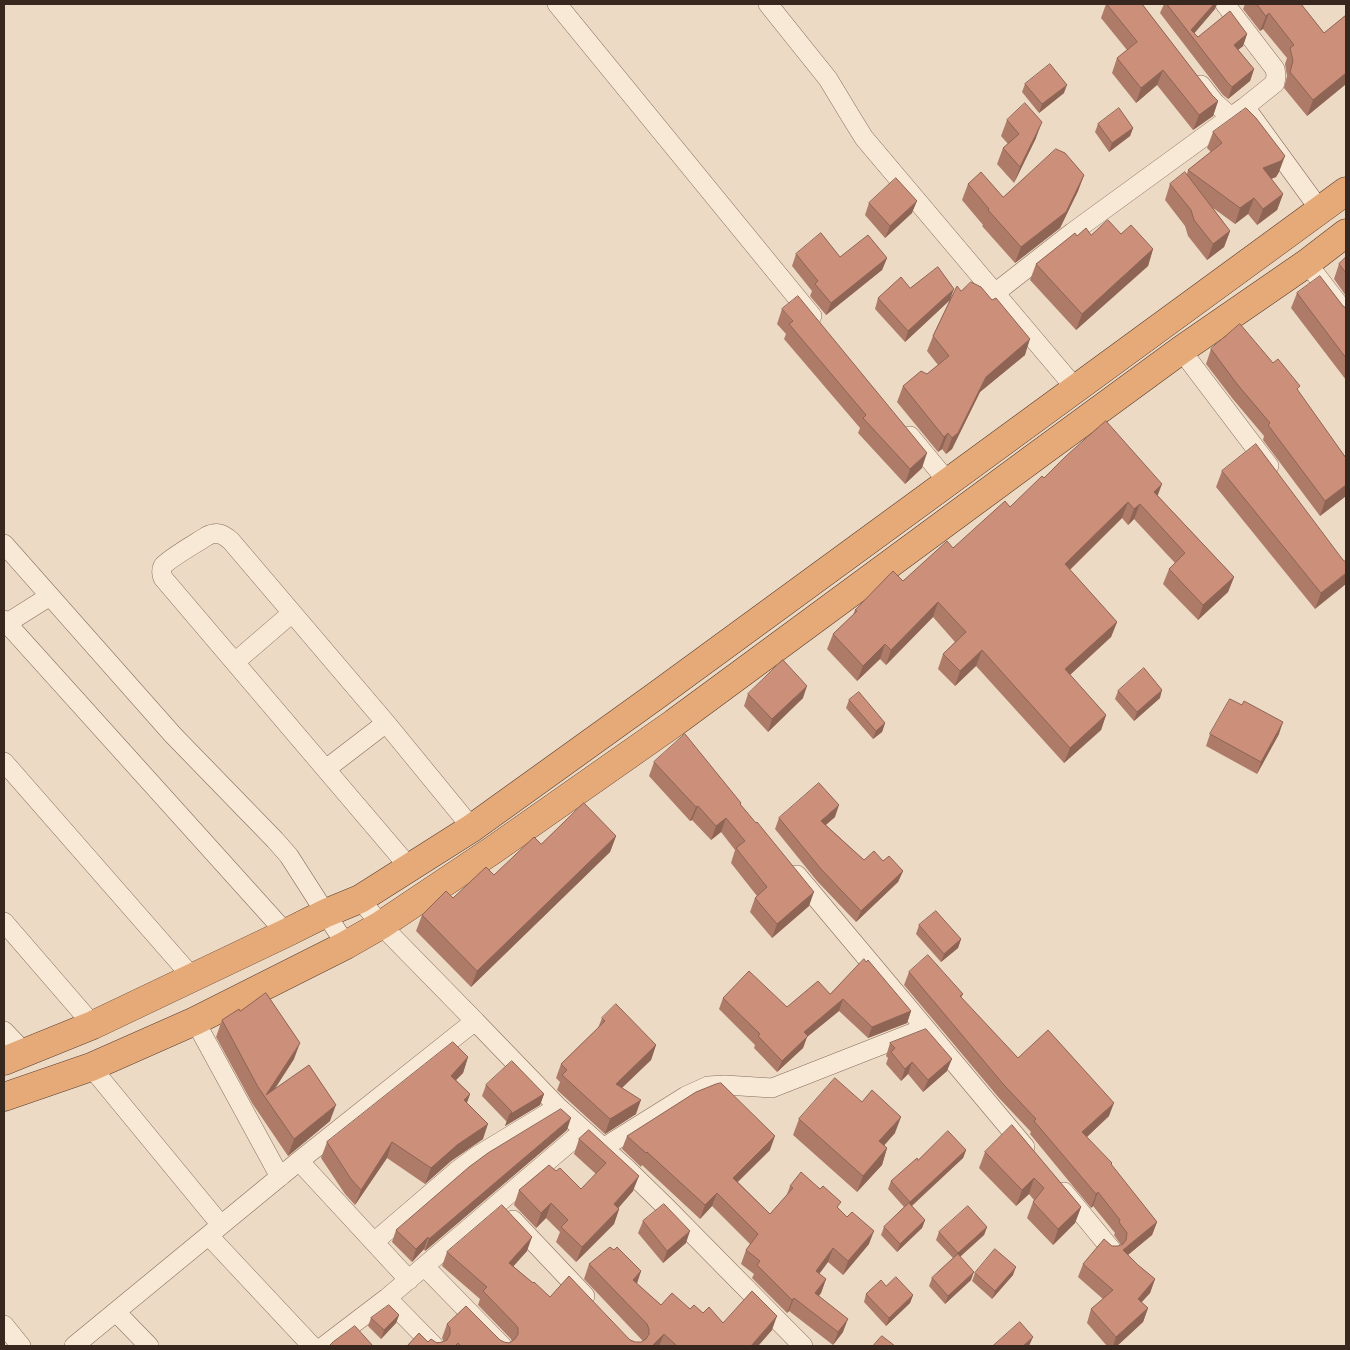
<!DOCTYPE html>
<style>
body{margin:0}
#map{position:relative;width:1350px;height:1350px;overflow:hidden;background:#eddac4;font-family:"IBM Plex Serif",serif}
canvas{display:block}
.frame{position:absolute;inset:0;border:5px solid #38271e;pointer-events:none}
</style>
<div id="map">
<canvas width="1350" height="1350"></canvas>
<div class="frame"></div>
</div>
<script>
const g = document.querySelector('canvas').getContext('2d');
g.lineJoin = 'round';
function trace(path, color, width, dash) {
  g.strokeStyle = color;
  g.lineWidth = width;
  g.lineCap = dash ? 'butt' : 'round';
  g.setLineDash(dash || []);
  g.stroke(path);
}
function fillPath(path, color) {
  g.fillStyle = color;
  g.fill(path, 'evenodd');
}
const minor = new Path2D(`
 M 557,4 L 812,316
 M 768,4 L 828,79 L 851,117 L 864,138 L 1076,389
 M 1225,4 L 1275,69 L 1276,75 L 1275,83 L 1245,107
 M 1201,85 L 1215,103 L 1231,117 L 1245,107 L 1320,210
 M 1307,263 L 1346,314
 M 995,293 L 1073,232 L 1231,117
 M 1181,350 L 1269,466
 M 910,436 L 948,482
 M 4,544 L 173,735 L 275,840 L 289,856 L 346,945
 M 4,620 L 286,933
 M 4,625 L 50,596
 M 235,662 L 292,613
 M 4,762 L 193,978
 M 326,769 L 386,723
 M 409,867 L 163,578 C 161,573 161,570 163,566 C 168,559 198,542 207,536 C 217,531 223,534 231,541 L 386,723 L 472,828
 M 797,875 L 1025,1147
 M 4,922 L 93,1025
 M 195,1021 L 280,1177
 M 475,1021 L 558,1107 L 626,1168 L 665,1206 L 803,1346
 M 4,1031 L 25,1053
 M 91,1067 L 221,1225
 M 603,1148 L 686,1096 L 708,1086 L 725,1085 L 772,1088 L 925,1028
 M 299,1161 L 409,1280
 M 1064,1192 L 1111,1249
 M 513,1220 L 585,1296
 M 209,1236 L 312,1346
 M 374,1242 L 458,1170 L 477,1156 L 558,1107
 M 425,1267 L 502,1346
 M 387,1298 L 434,1346
 M 116,1312 L 149,1346
 M 4,1325 L 21,1346
 M 74,1346 L 299,1161 L 475,1021 L 381,925 L 360,899
 M 324,1346 L 387,1298 L 583,1131`);
const trunk = new Path2D(`
 M 4,1061 L 93,1025 L 286,933 L 326,913 L 360,899 L 472,828 L 657,695 L 1346,191
 M 4,1097 L 91,1067 L 195,1021 L 346,945 L 381,925 L 493,850 L 674,723 L 1039,454 L 1181,350 L 1307,263 L 1346,233`);
trace(minor, '#876b5b', 20);
trace(trunk, '#553b2f', 29);
trace(minor, '#f8e9d7', 19);
trace(trunk, '#e6aa79', 28);
fillPath(new Path2D(`
 M 1106,4 L 1142,4 L 1212,95 L 1218,101 L 1213,116 L 1193,130 L 1157,85 L 1136,103 L 1112,73 L 1117,58 L 1127,50 L 1101,18 Z
 M 1164,4 L 1217,4 L 1215,9 L 1194,33 L 1198,37 L 1247,34 L 1243,46 L 1238,50 L 1254,69 L 1250,81 L 1228,99 L 1223,95 L 1160,13 Z
 M 1245,4 L 1301,4 L 1324,33 L 1346,15 L 1346,84 L 1307,116 L 1284,88 L 1287,76 L 1285,64 L 1287,58 L 1263,29 L 1260,31 L 1243,9 Z
 M 1025,84 L 1064,93 L 1039,113 L 1022,92 Z
 M 1007,120 L 1036,138 L 1014,183 L 997,164 L 1003,148 L 1008,144 L 1001,136 Z
 M 1098,124 L 1133,128 L 1130,136 L 1109,152 L 1095,132 Z
 M 1213,132 L 1279,172 L 1276,177 L 1271,179 L 1283,194 L 1277,210 L 1257,225 L 1248,214 L 1235,224 L 1213,208 L 1230,231 L 1224,247 L 1207,260 L 1188,236 L 1185,226 L 1165,200 L 1170,184 L 1187,174 L 1188,170 L 1211,152 L 1207,148 Z
 M 1084,175 L 1078,191 L 1060,228 L 1015,263 L 982,226 L 983,225 L 962,200 L 968,184 L 1003,197 Z
 M 869,203 L 912,213 L 885,238 L 865,215 Z
 M 1121,234 L 1153,249 L 1148,266 L 1076,330 L 1030,280 L 1036,264 L 1077,236 Z
 M 796,254 L 840,257 L 887,258 L 882,270 L 826,315 L 810,296 L 812,291 L 792,266 Z
 M 1346,257 L 1346,296 L 1334,279 L 1339,264 Z
 M 910,288 L 951,299 L 961,291 L 1025,355 L 980,392 L 952,449 L 946,454 L 942,449 L 938,452 L 897,402 L 903,386 L 927,374 L 938,365 L 927,351 L 933,336 L 950,300 L 905,342 L 875,309 L 878,298 Z
 M 1297,293 L 1343,306 L 1346,308 L 1346,380 L 1291,308 Z
 M 782,309 L 922,468 L 905,484 L 858,433 L 860,428 L 784,339 L 786,334 L 777,324 Z
 M 1211,349 L 1273,363 L 1298,392 L 1346,458 L 1346,496 L 1320,516 L 1263,440 L 1264,436 L 1232,398 L 1206,364 Z
 M 1222,471 L 1343,560 L 1315,609 L 1216,487 Z
 M 1044,478 L 1158,496 L 1234,577 L 1228,592 L 1198,620 L 1163,584 L 1169,569 L 1175,563 L 1134,519 L 1128,525 L 1122,518 L 1070,570 L 1117,622 L 1111,637 L 1070,675 L 1106,715 L 1101,730 L 1064,763 L 976,666 L 955,686 L 938,669 L 943,654 L 955,642 L 933,617 L 886,665 L 880,659 L 857,681 L 827,649 L 833,634 L 853,615 L 855,610 L 903,581 L 953,548 L 1010,507 Z
 M 1118,691 L 1160,698 L 1134,721 L 1115,699 Z
 M 748,694 L 803,698 L 768,732 L 744,706 Z
 M 849,700 L 885,723 L 882,732 L 873,739 L 846,708 Z
 M 1210,734 L 1279,734 L 1257,774 L 1206,746 Z
 M 654,762 L 741,805 L 809,906 L 772,938 L 750,912 L 755,898 L 757,896 L 731,863 L 735,850 L 721,832 L 711,840 L 692,820 L 690,821 L 649,776 Z
 M 835,817 L 826,825 L 864,860 L 883,861 L 903,871 L 898,882 L 856,922 L 817,881 L 775,829 L 779,818 Z
 M 616,836 L 610,852 L 471,987 L 416,931 L 422,915 L 494,875 L 541,844 Z
 M 919,925 L 961,939 L 958,948 L 941,962 L 916,934 Z
 M 909,972 L 963,994 L 961,998 L 1018,1058 L 1109,1116 L 1087,1137 L 1111,1165 L 1157,1222 L 1152,1235 L 1128,1255 L 1138,1265 L 1155,1279 L 1150,1293 L 1141,1302 L 1148,1308 L 1143,1322 L 1117,1346 L 1107,1346 L 1087,1323 L 1091,1309 L 1103,1299 L 1078,1277 L 1083,1264 L 1112,1246 L 1118,1246 L 1121,1245 L 1114,1235 L 1115,1233 L 1093,1206 L 1091,1208 L 1030,1134 L 1031,1132 L 999,1098 L 904,985 Z
 M 830,994 L 911,1011 L 907,1023 L 868,1038 L 839,1011 L 807,1037 L 803,1048 L 777,1072 L 754,1048 L 755,1045 L 719,1009 L 723,998 L 787,1007 Z
 M 602,1018 L 656,1045 L 651,1060 L 622,1088 L 636,1114 L 605,1134 L 557,1090 L 560,1082 L 556,1078 L 561,1064 L 598,1028 Z
 M 222,1020 L 294,1059 L 275,1089 L 330,1121 L 288,1156 L 252,1103 L 216,1037 Z
 M 890,1043 L 947,1071 L 923,1092 L 908,1074 L 901,1081 L 886,1064 L 888,1058 L 886,1056 Z
 M 468,1057 L 463,1073 L 456,1080 L 470,1094 L 467,1103 L 483,1139 L 451,1161 L 425,1184 L 387,1158 L 355,1205 L 345,1194 L 321,1158 L 327,1142 Z
 M 486,1085 L 544,1094 L 540,1105 L 505,1126 L 507,1122 L 482,1096 Z
 M 862,1102 L 895,1133 L 884,1145 L 887,1148 L 882,1165 L 857,1192 L 793,1135 L 799,1119 Z
 M 1012,1125 L 1081,1207 L 1075,1223 L 1053,1245 L 1027,1218 L 1033,1202 L 1034,1200 L 1029,1194 L 1016,1206 L 979,1168 L 985,1152 Z
 M 567,1130 L 425,1251 L 424,1249 L 412,1262 L 392,1242 L 396,1230 Z
 M 589,1130 L 633,1191 L 618,1208 L 619,1209 L 614,1224 L 576,1262 L 556,1242 L 560,1232 L 546,1218 L 536,1228 L 514,1205 L 519,1190 L 556,1171 L 581,1189 L 596,1174 L 574,1154 L 579,1139 Z
 M 627,1136 L 770,1150 L 738,1182 L 770,1214 L 786,1197 L 790,1186 L 839,1209 L 869,1244 L 843,1275 L 828,1262 L 819,1274 L 826,1279 L 821,1293 L 819,1296 L 843,1332 L 833,1345 L 789,1311 L 787,1313 L 752,1278 L 754,1274 L 741,1264 L 746,1250 L 750,1244 L 712,1206 L 700,1219 L 642,1165 L 641,1167 L 622,1149 Z
 M 966,1150 L 963,1158 L 912,1206 L 925,1220 L 922,1228 L 897,1252 L 881,1235 L 884,1227 L 904,1207 L 888,1189 L 891,1181 L 918,1160 Z
 M 643,1221 L 686,1243 L 663,1263 L 638,1233 Z
 M 987,1227 L 984,1235 L 960,1257 L 971,1280 L 945,1304 L 929,1286 L 932,1278 L 953,1258 L 936,1240 L 939,1232 Z
 M 614,1250 L 641,1271 L 637,1284 L 661,1305 L 690,1309 L 703,1313 L 723,1323 L 772,1330 L 758,1346 L 407,1346 L 428,1342 L 444,1342 L 442,1338 L 447,1324 L 500,1340 L 504,1342 L 509,1343 L 512,1341 L 510,1338 L 478,1305 L 480,1299 L 442,1266 L 447,1252 L 527,1251 L 513,1266 L 550,1297 L 635,1342 L 641,1342 L 643,1341 L 641,1339 L 584,1279 L 589,1264 Z
 M 975,1273 L 1013,1275 L 992,1299 L 972,1281 Z
 M 886,1286 L 913,1295 L 910,1303 L 886,1326 L 864,1302 L 866,1294 Z
 M 399,1315 L 396,1323 L 381,1339 L 368,1326 L 371,1318 Z`), '#af7b69');
fillPath(new Path2D(`
 M 1214,4 L 1217,4 L 1215,9 L 1192,36 L 1191,30 Z
 M 1269,13 L 1263,29 L 1260,31 L 1266,16 Z
 M 1247,34 L 1243,46 L 1229,57 L 1234,45 Z
 M 1254,69 L 1250,81 L 1228,99 L 1232,87 Z
 M 1163,70 L 1157,85 L 1136,103 L 1141,88 Z
 M 1346,73 L 1346,84 L 1307,116 L 1313,100 Z
 M 1067,85 L 1064,93 L 1039,113 L 1042,104 Z
 M 1218,101 L 1213,116 L 1193,130 L 1199,115 Z
 M 1042,122 L 1036,138 L 1014,183 L 1020,167 Z
 M 1133,128 L 1130,136 L 1109,152 L 1112,143 Z
 M 1285,156 L 1279,172 L 1276,177 L 1257,184 L 1263,168 Z
 M 1084,175 L 1078,191 L 1060,228 L 1015,263 L 1021,247 Z
 M 1283,194 L 1277,210 L 1257,225 L 1263,209 Z
 M 1254,198 L 1248,214 L 1235,224 L 1240,208 Z
 M 917,201 L 912,213 L 885,238 L 890,226 Z
 M 1230,231 L 1224,247 L 1207,260 L 1213,244 Z
 M 1153,249 L 1148,266 L 1076,330 L 1082,314 Z
 M 887,258 L 882,270 L 826,315 L 831,303 Z
 M 954,289 L 950,300 L 905,342 L 908,331 Z
 M 1030,339 L 1025,355 L 980,392 L 952,449 L 946,454 L 952,438 L 986,377 Z
 M 948,433 L 942,449 L 938,452 L 944,437 Z
 M 927,453 L 922,468 L 905,484 L 910,469 Z
 M 1162,484 L 1156,500 L 1154,492 Z
 M 1346,485 L 1346,496 L 1320,516 L 1325,501 Z
 M 1128,502 L 1122,518 L 1059,580 L 1065,564 Z
 M 1140,504 L 1134,519 L 1128,525 L 1134,509 Z
 M 1346,573 L 1346,584 L 1315,609 L 1321,593 Z
 M 1234,577 L 1228,592 L 1198,620 L 1203,605 Z
 M 938,602 L 933,617 L 886,665 L 891,650 Z
 M 1117,622 L 1111,637 L 1060,684 L 1065,669 Z
 M 885,644 L 880,659 L 857,681 L 863,666 Z
 M 982,650 L 976,666 L 955,686 L 960,671 Z
 M 807,686 L 803,698 L 768,732 L 772,719 Z
 M 1162,690 L 1160,698 L 1134,721 L 1137,712 Z
 M 1106,715 L 1101,730 L 1064,763 L 1070,748 Z
 M 1283,722 L 1279,734 L 1257,774 L 1261,762 Z
 M 885,723 L 882,732 L 873,739 L 876,731 Z
 M 839,805 L 835,817 L 817,832 L 821,821 Z
 M 698,806 L 692,820 L 690,821 L 696,807 Z
 M 726,818 L 721,832 L 711,840 L 716,826 Z
 M 616,836 L 610,852 L 471,987 L 477,971 Z
 M 903,871 L 898,882 L 856,922 L 861,911 Z
 M 814,892 L 809,906 L 772,938 L 777,924 Z
 M 961,939 L 958,948 L 941,962 L 944,954 Z
 M 843,999 L 839,1011 L 807,1037 L 803,1048 L 777,1072 L 782,1061 L 804,1032 Z
 M 911,1011 L 907,1023 L 868,1038 L 872,1027 Z
 M 300,1043 L 294,1059 L 267,1100 L 266,1095 Z
 M 656,1045 L 651,1060 L 611,1098 L 616,1084 Z
 M 468,1057 L 463,1073 L 445,1091 L 451,1076 Z
 M 952,1059 L 947,1071 L 923,1092 L 928,1080 Z
 M 912,1062 L 908,1074 L 901,1081 L 905,1069 Z
 M 470,1094 L 464,1110 L 464,1100 Z
 M 544,1094 L 540,1105 L 505,1126 L 509,1115 Z
 M 641,1100 L 636,1114 L 605,1134 L 610,1119 Z
 M 1114,1103 L 1109,1116 L 1077,1146 L 1082,1132 Z
 M 336,1105 L 330,1121 L 288,1156 L 294,1139 Z
 M 901,1117 L 895,1133 L 874,1157 L 879,1141 Z
 M 571,1118 L 567,1130 L 425,1251 L 429,1239 Z
 M 488,1124 L 483,1139 L 451,1161 L 425,1184 L 431,1168 L 457,1145 Z
 M 775,1136 L 770,1150 L 728,1191 L 733,1178 Z
 M 392,1142 L 387,1158 L 355,1205 L 361,1190 Z
 M 887,1148 L 882,1165 L 857,1192 L 863,1176 Z
 M 966,1150 L 963,1158 L 907,1210 L 910,1202 Z
 M 639,1176 L 633,1191 L 609,1219 L 614,1204 Z
 M 1034,1178 L 1029,1194 L 1016,1206 L 1022,1190 Z
 M 1098,1192 L 1093,1206 L 1091,1208 L 1096,1194 Z
 M 717,1193 L 712,1206 L 700,1219 L 705,1205 Z
 M 551,1203 L 546,1218 L 536,1228 L 541,1213 Z
 M 1081,1207 L 1075,1223 L 1053,1245 L 1058,1229 Z
 M 619,1209 L 614,1224 L 576,1262 L 582,1247 Z
 M 925,1220 L 922,1228 L 897,1252 L 900,1244 Z
 M 1157,1222 L 1152,1235 L 1118,1263 L 1123,1250 Z
 M 987,1227 L 984,1235 L 955,1261 L 958,1253 Z
 M 690,1231 L 686,1243 L 663,1263 L 667,1251 Z
 M 874,1231 L 869,1244 L 843,1275 L 848,1261 Z
 M 428,1237 L 424,1249 L 412,1262 L 416,1249 Z
 M 532,1237 L 527,1251 L 504,1277 L 509,1263 Z
 M 833,1248 L 828,1262 L 811,1285 L 816,1271 Z
 M 1016,1267 L 1013,1275 L 992,1299 L 995,1291 Z
 M 641,1271 L 636,1285 L 633,1280 Z
 M 974,1272 L 971,1280 L 945,1304 L 948,1296 Z
 M 826,1279 L 821,1293 L 810,1307 L 815,1293 Z
 M 1155,1279 L 1150,1293 L 1133,1312 L 1138,1299 Z
 M 913,1295 L 910,1303 L 886,1326 L 889,1318 Z
 M 794,1298 L 789,1311 L 787,1313 L 792,1300 Z
 M 1148,1308 L 1143,1322 L 1117,1346 L 1113,1346 L 1116,1337 Z
 M 399,1315 L 396,1323 L 381,1339 L 384,1330 Z
 M 777,1316 L 772,1330 L 758,1346 L 751,1346 Z
 M 848,1319 L 843,1332 L 833,1345 L 838,1332 Z
 M 664,1334 L 659,1346 L 652,1346 Z
 M 1033,1337 L 1029,1346 L 1023,1346 Z`), '#8e6455');
const building = new Path2D(`
 M 1107,4 L 1142,4 L 1212,95 L 1218,101 L 1199,115 L 1163,70 L 1141,88 L 1117,58 L 1137,42 Z
 M 1167,4 L 1214,4 L 1191,30 L 1198,37 L 1230,11 L 1247,34 L 1234,45 L 1254,69 L 1232,87 L 1228,83 Z
 M 1257,4 L 1301,4 L 1324,33 L 1346,15 L 1346,73 L 1313,100 L 1290,72 L 1293,61 L 1290,48 L 1294,45 L 1269,13 L 1266,16 Z
 M 1050,64 L 1067,85 L 1042,104 L 1025,84 Z
 M 1025,103 L 1042,122 L 1020,167 L 1003,148 L 1019,134 L 1007,120 Z
 M 1119,108 L 1133,128 L 1112,143 L 1098,124 Z
 M 1246,108 L 1256,118 L 1285,156 L 1281,161 L 1263,168 L 1283,194 L 1263,209 L 1254,198 L 1240,208 L 1188,170 L 1222,143 L 1213,132 Z
 M 1056,149 L 1065,153 L 1084,175 L 1066,212 L 1021,247 L 988,210 L 989,209 L 968,184 L 981,172 L 1003,197 Z
 M 1185,172 L 1230,231 L 1213,244 L 1194,220 L 1191,210 L 1170,184 Z
 M 896,178 L 917,201 L 890,226 L 869,203 Z
 M 1108,220 L 1121,234 L 1131,225 L 1153,249 L 1082,314 L 1036,264 L 1075,233 L 1077,236 L 1086,228 L 1091,235 Z
 M 821,233 L 840,257 L 868,235 L 887,258 L 831,303 L 815,284 L 818,281 L 796,254 Z
 M 1346,257 L 1346,273 L 1339,264 Z
 M 938,267 L 954,289 L 908,331 L 878,298 L 901,277 L 910,288 Z
 M 1320,276 L 1343,306 L 1346,308 L 1346,358 L 1297,293 Z
 M 971,282 L 981,287 L 992,300 L 996,298 L 1030,339 L 986,377 L 958,433 L 952,438 L 948,433 L 944,437 L 903,386 L 921,371 L 927,374 L 949,356 L 933,336 L 957,286 L 961,291 Z
 M 798,296 L 927,453 L 910,469 L 863,418 L 866,415 L 789,324 L 793,321 L 782,309 Z
 M 1240,324 L 1273,363 L 1278,359 L 1300,386 L 1297,389 L 1346,458 L 1346,485 L 1325,501 L 1268,425 L 1270,423 L 1237,384 L 1211,349 Z
 M 1106,421 L 1162,484 L 1154,492 L 1234,577 L 1203,605 L 1169,569 L 1185,553 L 1140,504 L 1134,509 L 1128,502 L 1065,564 L 1117,622 L 1065,669 L 1106,715 L 1070,748 L 982,650 L 960,671 L 943,654 L 966,632 L 938,602 L 891,650 L 885,644 L 863,666 L 833,634 L 857,611 L 855,610 L 893,571 L 903,581 L 947,541 L 953,548 L 1005,501 L 1010,507 L 1042,476 L 1044,478 L 1066,456 Z
 M 1256,444 L 1343,560 L 1346,562 L 1346,573 L 1321,593 L 1222,471 Z
 M 783,660 L 807,686 L 772,719 L 748,694 Z
 M 1144,668 L 1162,690 L 1137,712 L 1118,691 Z
 M 859,692 L 885,723 L 876,731 L 849,700 Z
 M 1230,699 L 1242,705 L 1244,701 L 1283,722 L 1261,762 L 1210,734 Z
 M 685,734 L 741,803 L 740,804 L 756,823 L 757,822 L 814,892 L 777,924 L 755,898 L 767,887 L 736,848 L 745,841 L 726,818 L 716,826 L 698,806 L 696,807 L 654,762 Z
 M 819,783 L 839,805 L 821,821 L 864,860 L 874,851 L 883,861 L 889,856 L 903,871 L 861,911 L 821,869 L 779,818 Z
 M 584,803 L 616,836 L 477,971 L 422,915 L 446,891 L 453,898 L 486,867 L 494,875 L 534,837 L 541,844 Z
 M 936,911 L 961,939 L 944,954 L 919,925 Z
 M 928,955 L 963,994 L 960,996 L 1018,1058 L 1048,1030 L 1114,1103 L 1082,1132 L 1112,1163 L 1111,1164 L 1157,1222 L 1123,1250 L 1138,1265 L 1155,1279 L 1138,1299 L 1148,1308 L 1116,1337 L 1091,1309 L 1113,1290 L 1083,1264 L 1104,1239 L 1112,1246 L 1118,1246 L 1123,1244 L 1126,1240 L 1127,1233 L 1119,1222 L 1120,1220 L 1098,1192 L 1096,1194 L 1034,1121 L 1036,1119 L 1004,1085 L 909,972 Z
 M 864,959 L 866,962 L 868,960 L 911,1011 L 872,1027 L 843,999 L 804,1032 L 808,1036 L 782,1061 L 758,1036 L 760,1034 L 723,998 L 749,971 L 787,1007 L 818,981 L 830,994 Z
 M 266,993 L 300,1043 L 266,1095 L 309,1065 L 336,1105 L 294,1139 L 258,1087 L 222,1020 L 239,1009 L 240,1011 Z
 M 616,1004 L 656,1045 L 616,1084 L 641,1100 L 610,1119 L 562,1075 L 567,1070 L 561,1064 L 605,1021 L 602,1018 Z
 M 926,1029 L 952,1059 L 928,1080 L 912,1062 L 905,1069 L 891,1052 L 895,1048 L 890,1043 Z
 M 453,1042 L 468,1057 L 451,1076 L 470,1094 L 464,1100 L 488,1124 L 457,1145 L 431,1168 L 392,1142 L 361,1190 L 351,1179 L 327,1142 Z
 M 512,1061 L 544,1094 L 509,1115 L 512,1112 L 486,1085 Z
 M 835,1078 L 862,1102 L 872,1090 L 901,1117 L 879,1141 L 887,1148 L 863,1176 L 799,1119 Z
 M 721,1083 L 775,1136 L 733,1178 L 770,1214 L 793,1188 L 790,1186 L 801,1172 L 820,1189 L 823,1186 L 841,1202 L 837,1207 L 847,1217 L 852,1212 L 874,1231 L 848,1261 L 833,1248 L 816,1271 L 826,1279 L 815,1293 L 848,1319 L 838,1332 L 794,1298 L 792,1300 L 757,1265 L 760,1261 L 746,1250 L 758,1234 L 717,1193 L 705,1205 L 647,1152 L 646,1153 L 627,1136 L 696,1092 L 716,1084 Z
 M 561,1109 L 571,1118 L 429,1239 L 428,1237 L 416,1249 L 396,1230 L 469,1167 L 488,1153 Z
 M 1012,1125 L 1081,1207 L 1058,1229 L 1033,1202 L 1044,1188 L 1034,1178 L 1022,1190 L 985,1152 Z
 M 589,1130 L 639,1176 L 614,1204 L 619,1209 L 582,1247 L 561,1227 L 568,1220 L 551,1203 L 541,1213 L 519,1190 L 549,1165 L 556,1171 L 560,1168 L 581,1189 L 606,1163 L 579,1139 Z
 M 948,1131 L 966,1150 L 910,1202 L 891,1181 L 917,1158 L 918,1160 Z
 M 909,1203 L 925,1220 L 900,1244 L 884,1227 Z
 M 664,1204 L 690,1231 L 667,1251 L 643,1221 Z
 M 502,1205 L 532,1237 L 509,1263 L 533,1283 L 534,1282 L 550,1297 L 569,1276 L 630,1340 L 635,1342 L 641,1342 L 646,1339 L 649,1334 L 649,1329 L 647,1324 L 589,1264 L 610,1247 L 614,1250 L 617,1247 L 641,1271 L 633,1280 L 661,1305 L 672,1293 L 690,1309 L 694,1305 L 703,1313 L 709,1307 L 723,1323 L 752,1291 L 777,1316 L 751,1346 L 677,1346 L 664,1334 L 652,1346 L 461,1346 L 458,1343 L 455,1346 L 407,1346 L 419,1333 L 428,1342 L 431,1339 L 437,1343 L 442,1342 L 447,1340 L 450,1334 L 450,1328 L 447,1324 L 466,1306 L 500,1340 L 504,1342 L 509,1343 L 515,1339 L 518,1334 L 518,1328 L 515,1324 L 483,1291 L 487,1287 L 447,1252 Z
 M 968,1206 L 987,1227 L 958,1253 L 939,1232 Z
 M 995,1249 L 1016,1267 L 995,1291 L 975,1273 Z
 M 958,1254 L 974,1272 L 948,1296 L 932,1278 Z
 M 896,1277 L 913,1295 L 889,1318 L 866,1294 L 881,1280 L 886,1286 Z
 M 389,1305 L 399,1315 L 384,1330 L 371,1318 Z
 M 1020,1322 L 1033,1337 L 1023,1346 L 993,1346 Z
 M 355,1326 L 373,1346 L 329,1346 L 333,1342 Z
 M 882,1336 L 895,1346 L 873,1346 Z`);
fillPath(building, '#cb8f7a');
trace(building, '#8e6455', 1);
</script>
